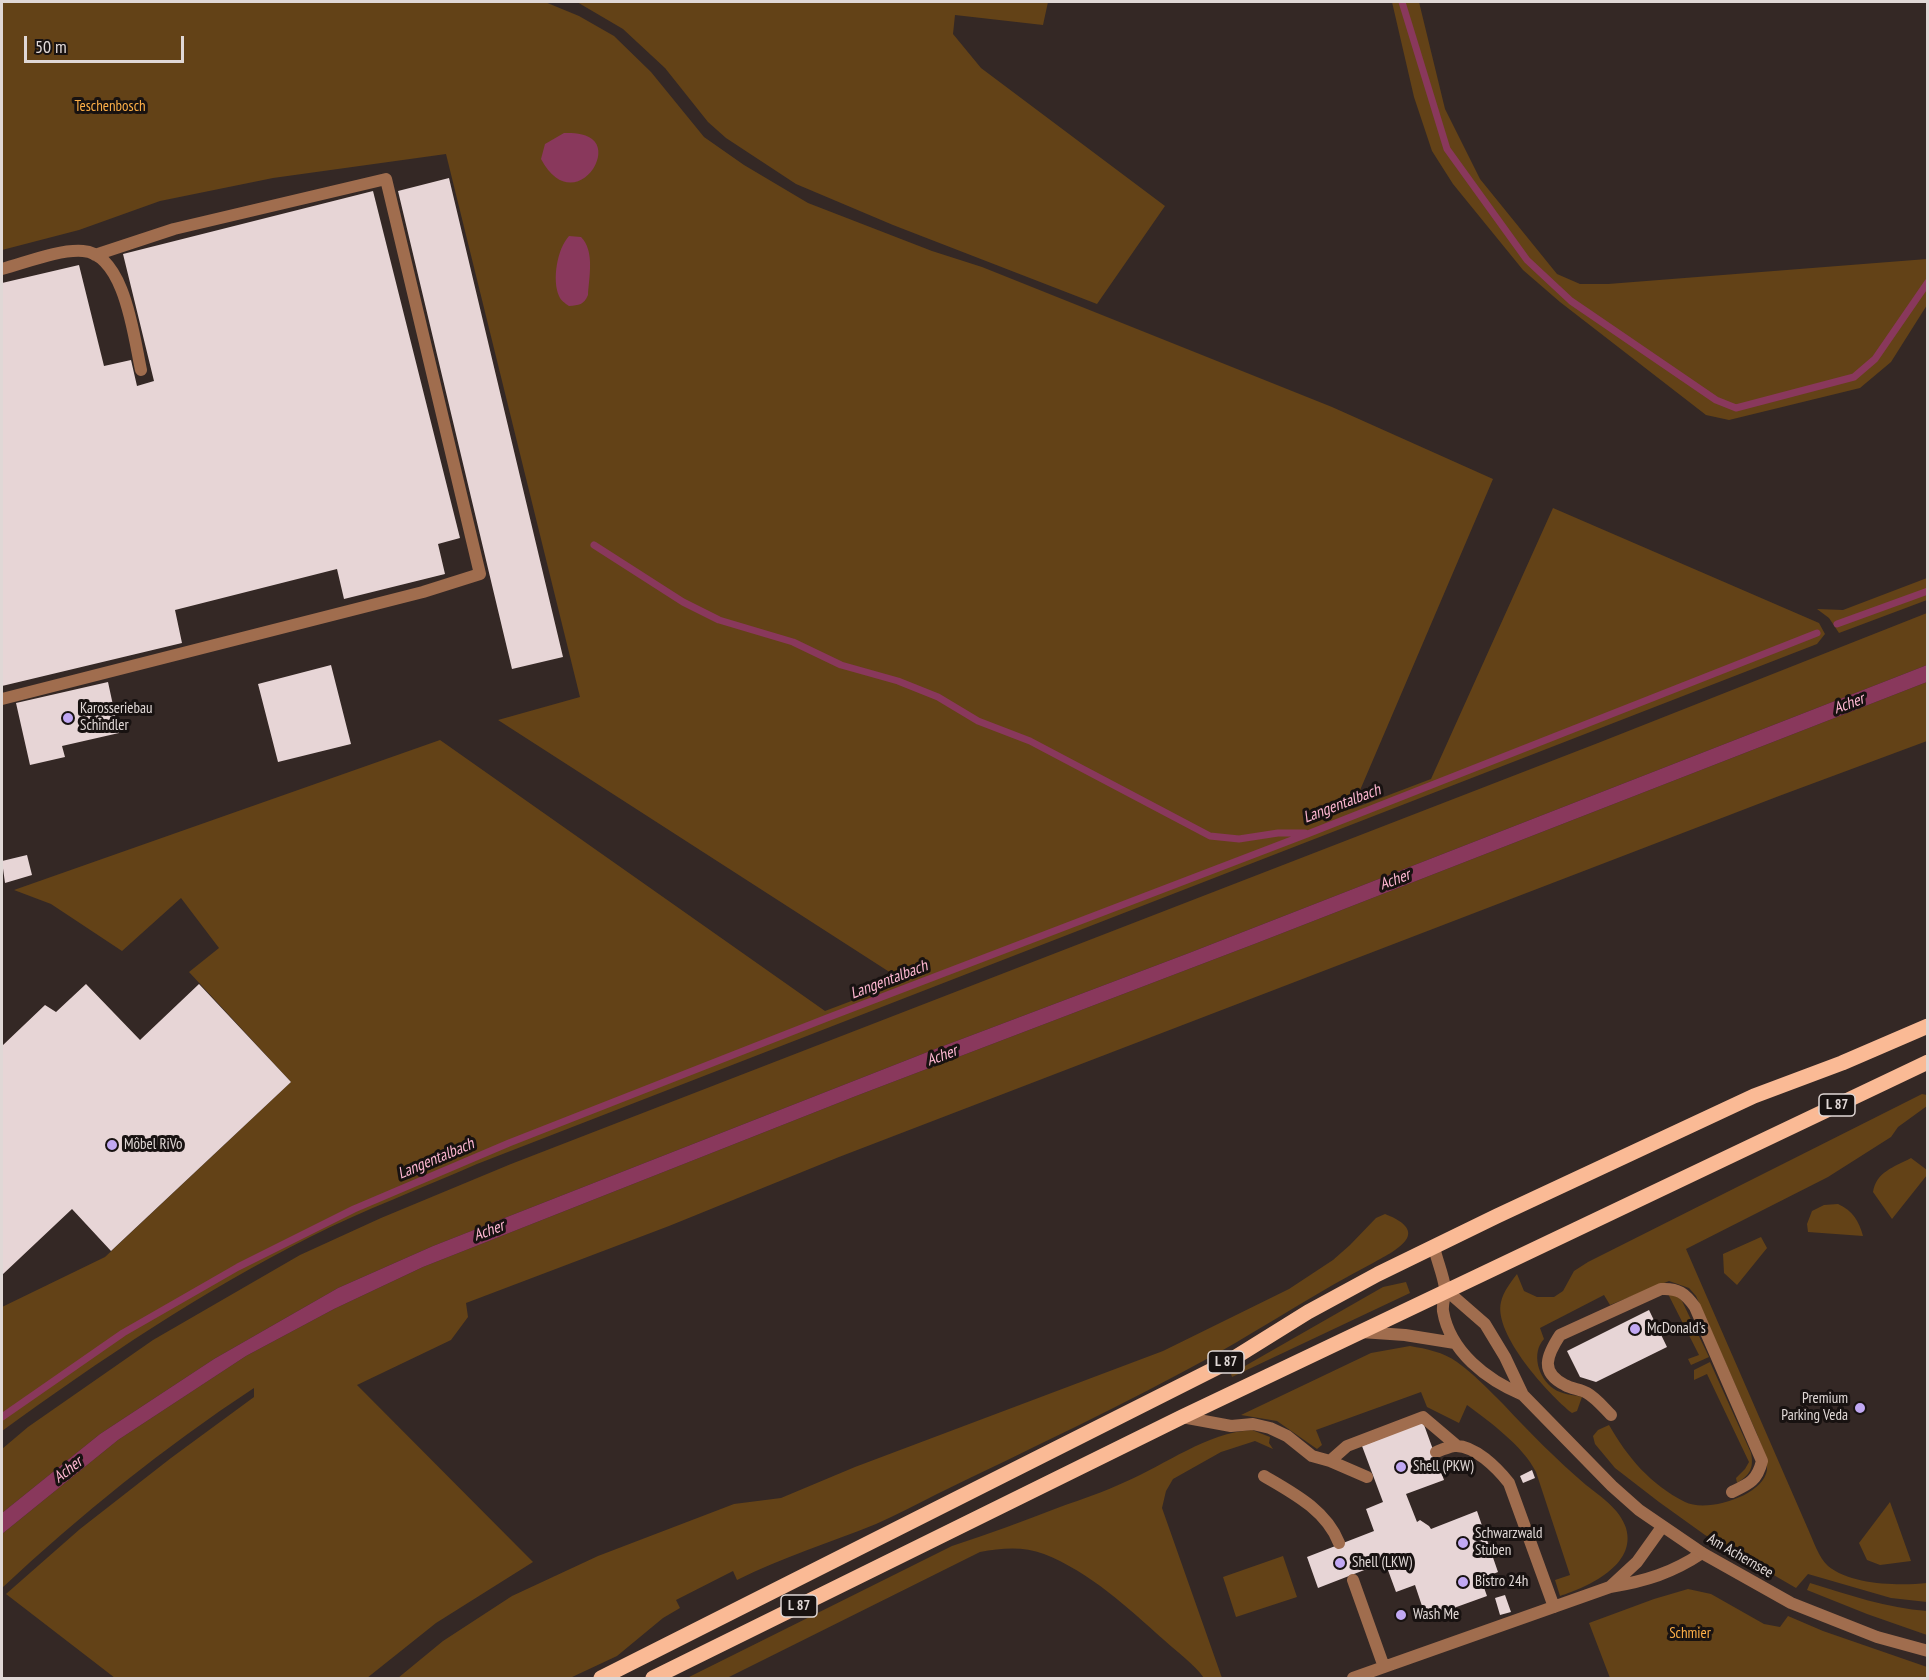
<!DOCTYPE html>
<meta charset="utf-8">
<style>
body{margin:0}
#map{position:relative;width:1929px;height:1680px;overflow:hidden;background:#342825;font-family:"PT Sans Narrow",sans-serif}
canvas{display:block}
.frame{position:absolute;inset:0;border:3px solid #e0d8d6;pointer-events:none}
.scale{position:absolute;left:24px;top:36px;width:160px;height:27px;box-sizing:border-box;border:3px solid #e0d8d6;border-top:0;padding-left:8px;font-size:18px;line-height:21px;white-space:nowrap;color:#e0d8d6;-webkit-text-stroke:4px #181211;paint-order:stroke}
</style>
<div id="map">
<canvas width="1929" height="1680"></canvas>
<div class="frame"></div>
<div class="scale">50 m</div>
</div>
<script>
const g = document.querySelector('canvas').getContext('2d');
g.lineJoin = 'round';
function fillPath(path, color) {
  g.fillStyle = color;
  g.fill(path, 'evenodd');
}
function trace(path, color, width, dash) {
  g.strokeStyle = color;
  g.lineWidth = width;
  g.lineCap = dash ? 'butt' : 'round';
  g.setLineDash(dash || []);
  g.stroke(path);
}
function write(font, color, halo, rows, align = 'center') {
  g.font = font + ' "PT Sans Narrow",sans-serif';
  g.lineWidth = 6;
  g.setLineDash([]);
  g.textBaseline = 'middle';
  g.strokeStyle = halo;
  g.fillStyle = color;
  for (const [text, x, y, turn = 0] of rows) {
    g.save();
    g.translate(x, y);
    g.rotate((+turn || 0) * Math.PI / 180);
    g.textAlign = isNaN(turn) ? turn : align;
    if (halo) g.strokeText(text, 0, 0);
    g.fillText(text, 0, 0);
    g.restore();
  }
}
fillPath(new Path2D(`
 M 2,2 L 545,2 L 579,16 L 614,36 L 651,72 L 704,137 L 744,165 L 808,203 L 932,251 L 982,267 L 1332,407 L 1493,479 L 1352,809 L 1431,779 L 1553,508 L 1819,623 L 1825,634 L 1817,644 L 477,1164 C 422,1188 364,1210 310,1237 C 201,1292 100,1360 2,1431 L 2,1307 L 105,1257 L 291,1082 L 189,972 L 219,948 L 181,898 L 122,951 L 51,904 L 14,890 L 440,740 L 825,1011 L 891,986 L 891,973 L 498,720 L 580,697 L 446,154 L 273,178 L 160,201 L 79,230 L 2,250 Z
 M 577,2 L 1048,2 L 1043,25 L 955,15 L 953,34 L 981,68 L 1165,206 L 1097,304 L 893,225 L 796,184 L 726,138 L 708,122 L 665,68 L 623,29 Z
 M 1392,2 L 1419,2 L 1445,109 L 1480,179 L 1557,274 L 1580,284 L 1608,284 L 1927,259 L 1927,305 L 1891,362 L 1860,388 L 1729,420 L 1706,415 L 1560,302 L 1523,270 L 1453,184 L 1432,151 L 1414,97 Z
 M 1927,578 L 1927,600 L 1839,633 L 1829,618 L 1817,609 L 1843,610 Z
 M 1927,613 L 1927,665 L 1189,953 L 930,1051 L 433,1246 L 338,1288 L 214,1359 L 100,1434 L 2,1513 L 2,1449 L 28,1427 L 153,1340 L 300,1255 L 381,1218 L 511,1164 L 1598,743 Z
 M 1927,682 L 1927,741 L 1779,796 L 839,1157 L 669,1226 L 466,1303 L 468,1317 L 451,1340 L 357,1385 L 533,1562 L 436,1623 L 367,1678 L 115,1678 L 6,1594 L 80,1529 L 171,1458 L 254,1397 L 254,1388 C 164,1447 80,1515 2,1588 L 2,1534 L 118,1440 L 246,1356 L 334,1309 L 423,1267 L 856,1096 L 1257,943 Z
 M 1922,1094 L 1927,1095 L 1927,1106 L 1898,1127 L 1891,1137 L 1828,1177 L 1686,1249 L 1808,1529 C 1813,1540 1819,1558 1828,1566 C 1851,1585 1899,1586 1927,1583 L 1927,1602 L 1891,1598 L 1808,1574 L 1796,1588 L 1705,1535 L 1659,1502 L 1615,1468 L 1595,1444 L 1593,1436 L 1598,1430 L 1609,1425 C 1628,1458 1650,1484 1685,1502 C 1707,1513 1763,1496 1767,1470 C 1768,1458 1761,1445 1757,1434 L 1696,1296 L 1689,1288 L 1669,1281 L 1610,1305 L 1604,1295 L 1540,1328 L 1544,1339 C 1531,1353 1538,1378 1554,1389 C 1561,1394 1573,1395 1582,1397 L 1577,1411 L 1572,1413 C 1549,1395 1493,1334 1501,1302 C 1503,1292 1511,1282 1517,1274 L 1524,1291 L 1537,1297 L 1554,1297 L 1563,1291 L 1574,1271 L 1588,1262 Z
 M 1911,1158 L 1927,1170 L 1927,1175 L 1892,1219 L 1873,1192 C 1876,1172 1894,1167 1911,1158 Z
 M 1838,1204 C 1853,1211 1859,1221 1863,1236 L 1808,1232 L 1807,1224 L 1812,1211 L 1824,1205 Z
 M 1385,1214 C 1431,1232 1399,1249 1373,1263 C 1319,1291 1269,1324 1216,1354 C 1125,1404 1030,1449 937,1494 C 917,1504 896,1515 876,1524 C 829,1543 783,1557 737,1580 L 733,1571 L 676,1600 L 680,1608 L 663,1618 L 617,1656 L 570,1678 L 398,1678 L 443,1641 L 512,1596 L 598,1556 L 734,1504 L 781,1498 L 855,1467 L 1163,1351 L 1289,1289 L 1333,1260 L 1350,1245 L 1376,1218 Z
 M 1761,1237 L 1767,1248 L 1737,1285 L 1724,1273 L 1723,1254 Z
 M 1406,1282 L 1410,1293 L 1232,1377 L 1231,1374 L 1383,1287 Z
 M 1667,1292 L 1675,1294 L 1682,1301 L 1709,1357 L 1691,1365 L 1688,1359 L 1699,1355 Z
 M 1410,1346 C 1427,1349 1443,1352 1457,1362 C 1474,1374 1489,1390 1504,1405 C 1530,1433 1557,1460 1586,1485 C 1600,1496 1620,1509 1626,1528 C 1637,1565 1588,1587 1560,1596 L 1555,1580 L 1570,1575 L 1536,1472 C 1523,1446 1490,1422 1467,1405 L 1459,1423 L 1427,1407 L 1421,1392 L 1316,1430 L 1322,1445 L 1317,1449 L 1277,1421 L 1241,1415 L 1371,1353 Z
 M 1710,1362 L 1751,1453 C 1754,1468 1750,1475 1737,1483 L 1736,1478 L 1745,1469 L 1749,1462 L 1707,1374 L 1694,1380 L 1694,1370 Z
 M 1252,1430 L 1270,1437 L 1269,1443 L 1273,1449 L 1255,1441 L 1221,1452 L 1173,1479 L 1166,1491 L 1162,1508 L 1222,1678 L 1204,1678 C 1194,1664 1177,1652 1164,1640 C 1128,1608 1090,1572 1044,1554 C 1023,1546 1002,1548 980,1552 L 727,1678 L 687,1678 L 952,1546 C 989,1534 1024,1521 1060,1507 C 1082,1499 1104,1492 1125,1482 C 1167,1464 1206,1433 1252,1430 Z
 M 1890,1502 L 1911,1561 L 1880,1565 L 1867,1560 L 1859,1543 Z
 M 1283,1556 L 1297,1597 L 1236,1617 L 1223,1577 Z
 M 1810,1583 C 1849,1595 1887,1608 1927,1611 L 1927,1635 L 1867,1614 L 1807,1590 Z
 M 1688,1589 L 1711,1594 L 1764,1624 L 1780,1627 L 1788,1616 L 1823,1631 L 1927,1667 L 1927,1678 L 1610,1678 L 1589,1623 L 1654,1599 Z`), '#634217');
fillPath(new Path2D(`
 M 564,133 C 573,133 584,133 592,139 C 615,156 571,215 541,159 L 545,144 Z
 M 569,236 L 581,237 C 595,251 589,277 588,295 C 584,305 579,305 569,306 C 565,303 561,301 559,296 C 552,280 557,249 569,236 Z
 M 1927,665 L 1927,682 L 1257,943 L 856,1096 L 423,1267 L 334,1309 L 246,1356 L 118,1440 L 2,1534 L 2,1513 L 100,1434 L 214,1359 L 338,1288 L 433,1246 L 930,1051 L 1189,953 Z`), '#89385c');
trace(new Path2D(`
 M 1402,2 L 1447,149 L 1527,260 L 1571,301 L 1716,400 L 1736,408 L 1854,377 L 1875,359 L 1928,282
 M 594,545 L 683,602 L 719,620 L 793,642 L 841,665 L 898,681 L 938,697 L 978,721 L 1030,741 L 1210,836 L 1239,839 L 1278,833 L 1305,833
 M 1837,624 L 1928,591
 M 2,1417 L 123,1333 L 238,1267 L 354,1209 L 509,1143 L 827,1018 L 1310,833 L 1817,633`), '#89385c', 7);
fillPath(new Path2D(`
 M 449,178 L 563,657 L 512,669 L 398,191 Z
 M 373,191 L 460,538 L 438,544 L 445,574 L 344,599 L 337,569 L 175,610 L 182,643 L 2,686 L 2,283 L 79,265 L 104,366 L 131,360 L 137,386 L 154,381 L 123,254 Z
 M 331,665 L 351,744 L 278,762 L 258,684 Z
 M 108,682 L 119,733 L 62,746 L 65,757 L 30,765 L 16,703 Z
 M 27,855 L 32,875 L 5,883 L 2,861 Z
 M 86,984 L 140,1040 L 199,984 L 291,1082 L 111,1251 L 72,1209 L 2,1275 L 2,1046 L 45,1005 L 56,1012 Z
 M 1649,1310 L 1667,1347 L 1596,1382 L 1580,1377 L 1567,1351 Z
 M 1423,1422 L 1444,1480 L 1406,1494 L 1417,1522 L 1420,1520 L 1429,1526 L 1431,1529 L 1477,1511 L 1498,1572 L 1481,1579 L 1487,1596 L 1426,1618 L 1415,1585 L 1396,1592 L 1385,1562 L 1318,1588 L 1307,1557 L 1374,1531 L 1366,1509 L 1383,1502 L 1362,1446 Z
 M 1532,1470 L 1535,1478 L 1523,1483 L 1520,1476 Z
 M 1505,1595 L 1511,1612 L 1500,1615 L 1495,1598 Z`), '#e7d5d6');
trace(new Path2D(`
 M 2,269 C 25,263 59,249 83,251 C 125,254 134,338 141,370
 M 2,699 L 423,592 L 480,574 L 386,179 L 174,229 L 95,255
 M 1611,1415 C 1604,1408 1596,1398 1587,1393 C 1580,1389 1572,1389 1565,1385 C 1539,1372 1547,1355 1560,1335 L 1661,1289 C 1678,1288 1685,1293 1695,1307 L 1762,1461 C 1757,1481 1749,1484 1732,1492
 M 1182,1417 L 1231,1426 L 1253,1424 L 1270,1428 L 1287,1436 L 1312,1456 L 1330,1461 L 1367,1477
 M 1436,1452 C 1441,1450 1448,1447 1454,1446 C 1474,1444 1498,1469 1509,1483 L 1554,1607
 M 1330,1461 L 1347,1446 L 1423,1417 L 1456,1445
 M 1264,1476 C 1293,1493 1326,1510 1339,1543
 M 1662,1527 L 1637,1562 L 1610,1587 C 1646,1581 1672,1573 1702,1553
 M 1353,1580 L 1384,1667
 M 1353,1678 L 1610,1587`), '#a06d4e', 12);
trace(new Path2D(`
 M 1434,1247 C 1437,1261 1443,1274 1445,1288 C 1446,1295 1442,1303 1443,1311 C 1450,1352 1487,1380 1523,1395
 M 1446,1290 L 1485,1324 L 1505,1357 L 1523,1395 L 1612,1486 L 1639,1510 L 1702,1553 L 1791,1603 L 1877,1637 L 1928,1651
 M 1361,1332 L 1405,1335 L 1455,1343`), '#a06d4e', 12);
trace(new Path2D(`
 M 601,1678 L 1226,1363 L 1308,1312 L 1378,1274 L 1497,1216 L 1754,1096 L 1842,1063 L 1928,1026
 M 653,1678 L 1182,1417 L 1928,1062`), '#faba95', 15);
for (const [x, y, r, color] of [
 [68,718,6,"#c1a8f3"],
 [112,1145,6,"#c1a8f3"],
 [1635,1329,6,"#c1a8f3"],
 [1860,1408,6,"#c1a8f3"],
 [1401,1467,6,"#c1a8f3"],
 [1463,1543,6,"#c1a8f3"],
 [1340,1563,6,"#c1a8f3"],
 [1463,1582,6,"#c1a8f3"],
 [1401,1615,6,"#c1a8f3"]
]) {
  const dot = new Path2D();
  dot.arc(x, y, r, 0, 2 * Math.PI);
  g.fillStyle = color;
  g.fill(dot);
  trace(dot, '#181211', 2);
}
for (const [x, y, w] of [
 [1837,1105,36],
 [1226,1362,36],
 [799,1606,36]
]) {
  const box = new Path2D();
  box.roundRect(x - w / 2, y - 11, w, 22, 4.5);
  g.fillStyle = '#181211';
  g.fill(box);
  trace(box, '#e0d8d6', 1.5);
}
write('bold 14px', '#e0d8d6', null, [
 ["L 87",1837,1105],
 ["L 87",1226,1362],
 ["L 87",799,1606]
]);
write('15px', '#fcae47', '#181211', [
 ["Teschenbosch",110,107],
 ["Schmier",1690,1634]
]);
write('15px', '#e0d8d6', '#181211', [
 ["Karosseriebau",80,709],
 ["Schindler",80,726],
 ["Möbel RiVo",124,1145],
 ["McDonald's",1647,1329],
 ["Premium",1848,1399,"right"],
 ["Parking Veda",1848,1416,"right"],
 ["Shell (PKW)",1413,1467],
 ["Schwarzwald",1475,1534],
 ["Stuben",1475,1551],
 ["Shell (LKW)",1352,1563],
 ["Bistro 24h",1475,1582],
 ["Wash Me",1413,1615]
], 'left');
write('15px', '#e0d8d6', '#181211', [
 ["Am Achernsee",1740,1556,30]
]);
write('italic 16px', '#feb7d1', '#181211', [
 ["Acher",1849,704,-21],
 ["Langentalbach",1342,804,-21],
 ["Acher",1395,880,-21],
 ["Langentalbach",889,980,-21],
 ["Acher",942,1056,-21],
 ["Langentalbach",436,1159,-23],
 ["Acher",489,1231,-21],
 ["Acher",68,1470,-38]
]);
</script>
